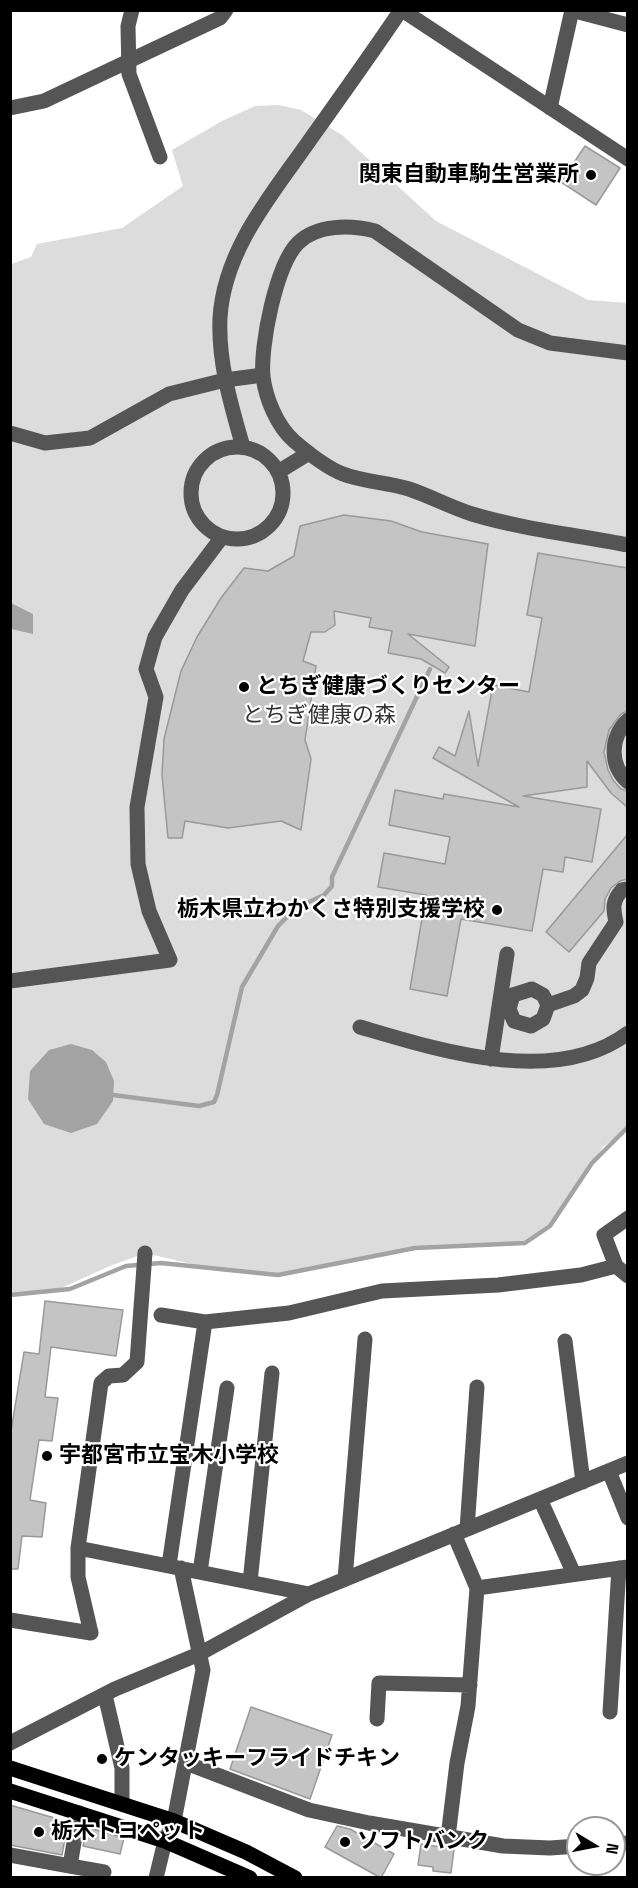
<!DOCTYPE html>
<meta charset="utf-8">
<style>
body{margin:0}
#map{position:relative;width:638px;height:1888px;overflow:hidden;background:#fff;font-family:"Space Grotesk",sans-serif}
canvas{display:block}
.frame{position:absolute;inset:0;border:12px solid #000;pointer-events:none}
.north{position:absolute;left:566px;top:1816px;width:60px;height:60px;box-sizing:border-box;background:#fff;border:2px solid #999;border-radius:50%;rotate:100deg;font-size:16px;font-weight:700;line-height:24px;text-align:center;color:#000}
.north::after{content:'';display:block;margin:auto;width:21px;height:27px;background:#000;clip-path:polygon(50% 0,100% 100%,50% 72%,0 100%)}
</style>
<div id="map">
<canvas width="638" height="1888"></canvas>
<div class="frame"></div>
<div class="north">N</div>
</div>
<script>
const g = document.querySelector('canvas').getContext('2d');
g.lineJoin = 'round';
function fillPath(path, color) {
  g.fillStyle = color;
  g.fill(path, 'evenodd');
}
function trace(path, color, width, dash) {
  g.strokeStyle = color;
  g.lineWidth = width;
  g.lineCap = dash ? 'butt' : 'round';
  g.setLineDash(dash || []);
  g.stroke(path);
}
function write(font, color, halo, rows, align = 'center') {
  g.font = font + ' "Space Grotesk","Noto Sans JP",sans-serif';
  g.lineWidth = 4.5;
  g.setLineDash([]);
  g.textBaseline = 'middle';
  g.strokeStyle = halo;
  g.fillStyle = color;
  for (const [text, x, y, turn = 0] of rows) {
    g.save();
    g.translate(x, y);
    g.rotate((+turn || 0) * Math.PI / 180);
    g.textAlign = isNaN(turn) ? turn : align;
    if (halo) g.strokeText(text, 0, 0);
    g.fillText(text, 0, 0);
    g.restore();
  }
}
fillPath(new Path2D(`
 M 279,105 L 301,110 L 342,135 L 436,221 L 588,300 L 627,303 L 627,1129 L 603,1147 L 550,1226 L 525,1243 L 415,1248 L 278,1275 L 221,1271 L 145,1253 L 110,1266 L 59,1289 L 11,1296 L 11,264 L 31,257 L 37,244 L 122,228 L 183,186 L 172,150 L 222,121 L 255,106 Z`), '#dcdcdc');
fillPath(new Path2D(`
 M 11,603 L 33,614 L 33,634 L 11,629 Z
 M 71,1044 L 92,1050 L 106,1062 L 114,1081 L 113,1101 L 97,1124 L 71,1133 L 44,1124 L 28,1099 L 30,1071 L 49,1050 Z`), '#a3a3a3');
trace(new Path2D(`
 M 113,1095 L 199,1106 L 214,1102 L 217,1095 L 242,987 L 278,926 L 296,908 L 324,895 L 332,886 L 332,877 L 430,669
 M 10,1295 L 70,1289 L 126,1266 L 161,1263 L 278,1275 L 415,1248 L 525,1243 L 550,1226 L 592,1163 L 628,1127`), '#a3a3a3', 4.5);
const building = new Path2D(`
 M 585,146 L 620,168 L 596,205 L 561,182 Z
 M 344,515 L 391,521 L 422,532 L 488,544 L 475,646 L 408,634 L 449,667 L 445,673 L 421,659 L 388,653 L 392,631 L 369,627 L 371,618 L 334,611 L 335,625 L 325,632 L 311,632 L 303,661 L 316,666 L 305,740 L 311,759 L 301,830 L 281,821 L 228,828 L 185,821 L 182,838 L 168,838 L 162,775 L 164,739 L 181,671 L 197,637 L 221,598 L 244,568 L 268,571 L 294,556 L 300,526 Z
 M 538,553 L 627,568 L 627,711 L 621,714 L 609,730 L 604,752 L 608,770 L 613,780 L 621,789 L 627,791 L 627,807 L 611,793 L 587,761 L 587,787 L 523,796 L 601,809 L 592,862 L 565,857 L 563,872 L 543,869 L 532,931 L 461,919 L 447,996 L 410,989 L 426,895 L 378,887 L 384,853 L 445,864 L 450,837 L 389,825 L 395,790 L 443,799 L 444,794 L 519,807 L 433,758 L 439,747 L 455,756 L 469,711 L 478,766 L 493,685 L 529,692 L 542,618 L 527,615 Z
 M 627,835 L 627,879 L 620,881 L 611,888 L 605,899 L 604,911 L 569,952 L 546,932 Z
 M 45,1301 L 123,1310 L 116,1356 L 51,1347 L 45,1397 L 58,1398 L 52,1441 L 39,1440 L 30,1500 L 46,1503 L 42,1537 L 22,1536 L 18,1569 L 10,1569 L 10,1437 L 24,1352 L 39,1354 Z
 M 251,1707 L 332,1735 L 310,1799 L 230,1769 Z
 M 10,1805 L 68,1822 L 62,1855 L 10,1845 Z
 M 337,1826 L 350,1829 L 394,1854 L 381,1878 L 325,1847 Z
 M 86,1827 L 124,1838 L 120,1854 L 83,1846 Z
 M 421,1844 L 454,1849 L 451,1873 L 433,1871 L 433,1867 L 418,1865 Z`);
fillPath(building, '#c4c4c4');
trace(building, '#999', 1.5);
trace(new Path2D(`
 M 132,10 L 128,26 L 129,74 L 160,157
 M 402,10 L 628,159
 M 571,10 L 628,25
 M 10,108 L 44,101 L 220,18 L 226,10
 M 550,108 L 572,10
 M 628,353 L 550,343 L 518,330 L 375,231 C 351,225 317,224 298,243 C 276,265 260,346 263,377 C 266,399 277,426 294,441 C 308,453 325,467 343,474 C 364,482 387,482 409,489 C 430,496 450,507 472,514 C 522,529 576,535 628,545
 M 10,433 L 45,443 L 90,438 L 169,394 L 225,380 L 263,375
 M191 493a46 46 0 1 1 92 0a46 46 0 1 1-92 0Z
 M 243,447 C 231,405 218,362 220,318 C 224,248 274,192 312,137 C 342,95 372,53 401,10
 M 278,472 L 309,453
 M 628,720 C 610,737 609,765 628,782
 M 10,981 L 170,960 L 149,911 L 138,864 L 137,807 L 156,697 L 146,669 L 155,637 L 182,590 L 222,537
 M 532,989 L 543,995 L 548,1005 L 543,1019 L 531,1026 L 514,1021 L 509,1009 L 513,995 Z
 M 548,1005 L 574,996 L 582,990 L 587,978 L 589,963 L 616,922 C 613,908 612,901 622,890 L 628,889
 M 360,1027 C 438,1050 555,1088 628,1033
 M 491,1059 L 507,954
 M 628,1218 L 604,1235 L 616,1266 L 628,1276
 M 161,1315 L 205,1322 L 289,1313 L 382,1291 L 498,1285 L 581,1275 L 616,1266
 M 565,1341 L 583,1482
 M 609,1471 L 628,1518
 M 540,1499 L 574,1574
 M 467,1529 L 477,1387
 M 78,1548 L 309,1594
 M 169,1565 L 205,1322
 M 200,1572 L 227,1388
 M 345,1579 L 365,1339
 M 250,1582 L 272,1373
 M 477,1588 L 628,1567
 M 10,1620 L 91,1633 L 78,1577 L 78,1548 L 101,1383 L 109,1376 L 123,1375 L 137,1362 L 145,1253
 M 105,1695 L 122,1768 L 122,1804
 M 610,1712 L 619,1568
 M 377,1719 L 379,1683 L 470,1685
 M 10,1743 L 115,1689 L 199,1654 L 309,1594 L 628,1463
 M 186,1763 L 309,1810 L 369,1823 L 503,1846 L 550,1848 L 578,1846
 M 448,1837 L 457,1763 L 468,1706 L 477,1588 L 454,1534
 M 614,1844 L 628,1843
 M 10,1855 L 70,1866 L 79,1813
 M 70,1866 L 104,1872
 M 156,1878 L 165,1841 L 174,1821 L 203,1670 L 181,1568`), '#555', 15);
trace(new Path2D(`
 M 10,1768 L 174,1821 L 246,1852 L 295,1878
 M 10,1791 L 165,1841 L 250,1878`), '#000', 15);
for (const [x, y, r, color] of [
 [591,175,6,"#000"],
 [244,687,6,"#000"],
 [497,910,6,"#000"],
 [47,1456,6,"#000"],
 [102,1759,6,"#000"],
 [39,1832,6,"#000"],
 [345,1842,6,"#000"]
]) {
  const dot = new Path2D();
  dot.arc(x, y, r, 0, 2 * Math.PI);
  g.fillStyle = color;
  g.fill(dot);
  trace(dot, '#fff', 2);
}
write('bold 22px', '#000', '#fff', [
 ["関東自動車駒生営業所",579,175,"right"],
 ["とちぎ健康づくりセンター",256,687],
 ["栃木県立わかくさ特別支援学校",485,910,"right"],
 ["宇都宮市立宝木小学校",59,1456],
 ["ケンタッキーフライドチキン",114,1759],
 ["栃木トヨペット",51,1832],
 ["ソフトバンク",357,1842]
], 'left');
write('22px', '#333', '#fff', [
 ["とちぎ健康の森",319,716]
]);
</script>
